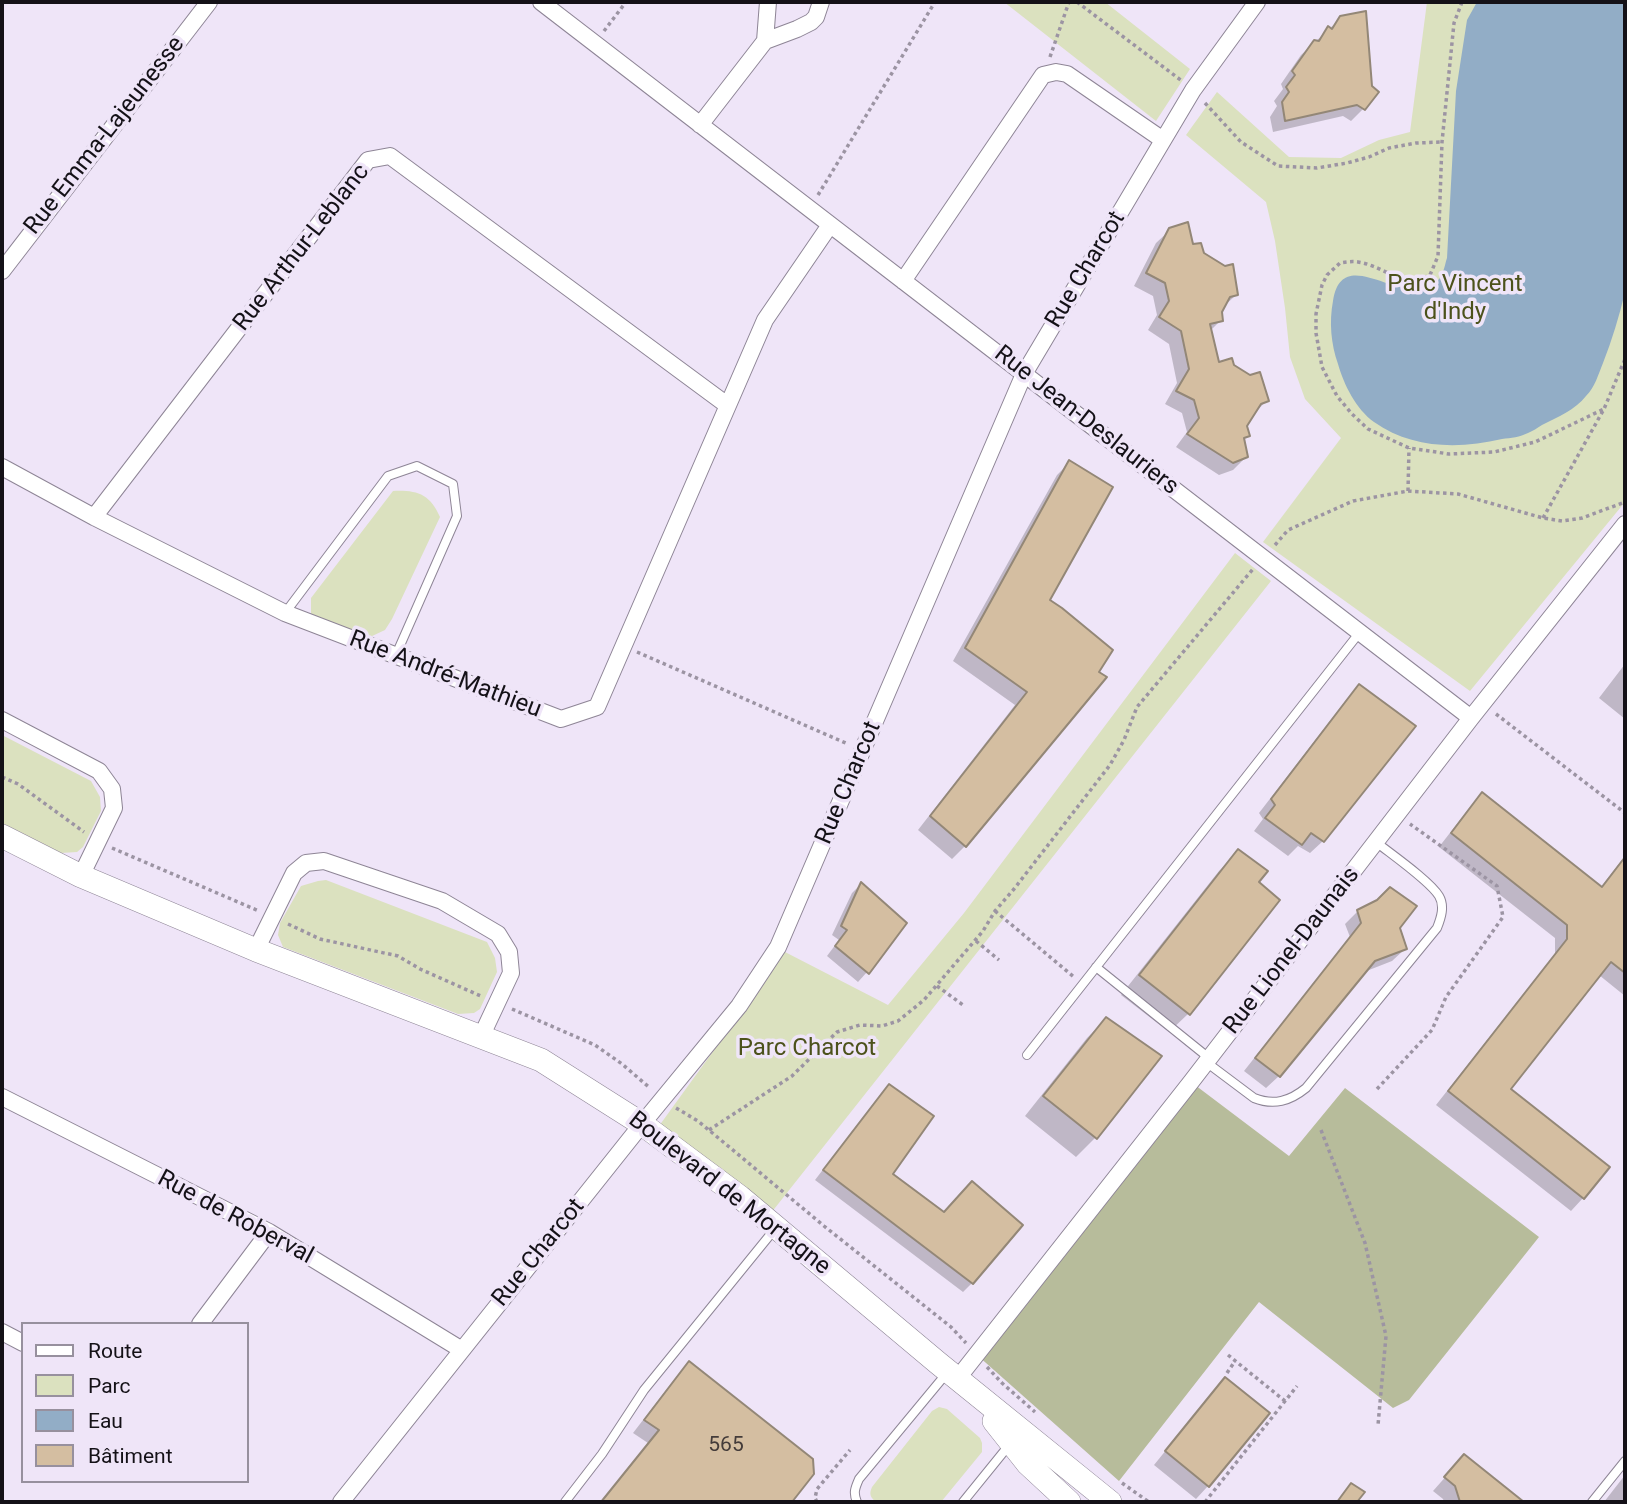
<!DOCTYPE html>
<meta charset="utf-8">
<style>
body{margin:0}
#map{position:relative;width:1627px;height:1504px;overflow:hidden;background:#efe5f8;font-family:Roboto,sans-serif}
canvas{display:block}
.frame{position:absolute;inset:0;border:4px solid #141117;pointer-events:none}
.legend{position:absolute;left:21px;top:1322px;width:228px;height:161px;box-sizing:border-box;background:#efe5f8;border:2px solid #97909e;margin:0;padding:9px 12px;list-style:none;font-size:21px;color:#141117}
.legend li{display:flex;align-items:center;gap:14px;height:35px}
.legend b{width:35px;border:2px solid #97909e}
</style>
<div id="map">
<canvas width="1627" height="1504"></canvas>
<div class="frame"></div>
<ul class="legend">
<li><b style="height:9px;background:#fff"></b>Route</li>
<li><b style="height:19px;background:#dbe1bf"></b>Parc</li>
<li><b style="height:19px;background:#92adc6"></b>Eau</li>
<li><b style="height:19px;background:#d4bea1"></b>Bâtiment</li>
</ul>
</div>
<script>
const g = document.querySelector('canvas').getContext('2d');
g.lineJoin = 'round';
function fillPath(path, color) {
  g.fillStyle = color;
  g.fill(path, 'evenodd');
}
function trace(path, color, width, dash) {
  g.strokeStyle = color;
  g.lineWidth = width;
  g.lineCap = dash ? 'butt' : 'round';
  g.setLineDash(dash || []);
  g.stroke(path);
}
function write(font, color, halo, rows, align = 'center') {
  g.font = font + ' Roboto,sans-serif';
  g.lineWidth = 7;
  g.setLineDash([]);
  g.textBaseline = 'middle';
  g.strokeStyle = halo;
  g.fillStyle = color;
  for (const [text, x, y, turn = 0] of rows) {
    g.save();
    g.translate(x, y);
    g.rotate((+turn || 0) * Math.PI / 180);
    g.textAlign = isNaN(turn) ? turn : align;
    if (halo) g.strokeText(text, 0, 0);
    g.fillText(text, 0, 0);
    g.restore();
  }
}
fillPath(new Path2D(`
 M 1004,2 L 1105,2 L 1190,69 L 1156,121 Z
 M 1427,2 L 1625,2 L 1625,502 L 1470,691 L 1263,542 L 1341,438 L 1305,399 L 1290,357 L 1285,308 L 1275,241 L 1266,202 L 1186,135 L 1217,92 L 1289,157 L 1341,158 L 1379,140 L 1410,132 Z
 M 393,491 C 417,490 430,494 440,517 L 392,619 L 385,630 L 370,637 L 311,614 L 311,598 Z
 M 1235,553 L 1271,581 L 771,1213 L 659,1126 L 785,952 L 888,1005 L 964,913 Z
 M 2,735 L 91,781 L 100,797 L 101,811 L 83,847 L 77,852 L 61,853 L 2,823 Z
 M 326,880 L 487,942 L 495,958 L 497,972 L 480,1009 L 474,1013 L 458,1014 L 283,947 L 278,935 L 280,923 L 301,886 L 318,881 Z
 M 939,1407 L 947,1409 L 980,1438 L 982,1443 L 982,1452 L 941,1502 L 876,1502 C 870,1497 869,1494 872,1487 L 932,1411 Z`), '#dbe1bf');
fillPath(new Path2D(`
 M 1191,1082 L 1289,1156 L 1345,1088 L 1539,1237 L 1409,1400 L 1393,1408 L 1259,1302 L 1119,1481 L 977,1355 Z`), '#b7bc9b');
fillPath(new Path2D(`
 M 1477,2 L 1625,2 L 1625,292 C 1619,317 1612,340 1603,363 C 1598,375 1595,387 1586,396 C 1575,410 1558,417 1542,425 C 1537,428 1533,431 1528,433 C 1520,437 1511,438 1502,439 C 1459,449 1412,449 1374,422 C 1356,409 1344,385 1338,364 C 1331,344 1329,322 1333,301 C 1343,238 1409,317 1440,278 C 1444,272 1445,264 1447,258 L 1456,91 L 1467,20 Z`), '#92adc6');
fillPath(new Path2D(`
 M 1341,18 L 1364,108 L 1351,121 L 1343,116 L 1273,132 L 1270,117 L 1277,106 L 1274,101 L 1283,89 L 1281,84 L 1301,55 Z
 M 1170,230 L 1202,254 L 1236,295 L 1222,308 L 1221,320 L 1210,331 L 1218,364 L 1232,366 L 1267,400 L 1255,413 L 1245,426 L 1248,435 L 1243,441 L 1246,457 L 1233,470 L 1219,475 L 1176,447 L 1187,432 L 1182,413 L 1165,404 L 1177,383 L 1169,344 L 1148,330 L 1157,315 L 1153,296 L 1134,286 L 1156,243 Z
 M 1069,463 L 1048,601 L 1096,672 L 1105,677 L 965,846 L 952,859 L 918,830 L 1015,705 L 953,661 L 1057,475 Z
 M 1625,664 L 1625,719 L 1599,698 Z
 M 1359,686 L 1323,841 L 1310,853 L 1298,846 L 1288,856 L 1254,831 L 1263,819 L 1259,813 L 1347,699 Z
 M 1483,795 L 1600,888 L 1625,856 L 1625,996 L 1599,975 L 1509,1090 L 1607,1168 L 1583,1198 L 1571,1211 L 1436,1105 L 1555,954 L 1555,938 L 1439,847 L 1470,807 Z
 M 1238,852 L 1257,882 L 1188,1014 L 1169,1032 L 1121,995 L 1219,871 Z
 M 861,884 L 867,972 L 858,982 L 827,956 L 839,940 L 832,935 L 852,893 Z
 M 1358,911 L 1398,927 L 1405,949 L 1392,961 L 1364,972 L 1279,1076 L 1266,1088 L 1244,1071 L 1350,937 L 1345,924 Z
 M 1106,1019 L 1160,1056 L 1095,1138 L 1076,1157 L 1025,1116 L 1087,1038 Z
 M 890,1086 L 891,1175 L 972,1283 L 963,1292 L 815,1180 L 880,1095 Z
 M 689,1363 L 812,1473 L 790,1502 L 601,1502 L 648,1443 L 633,1433 L 677,1376 Z
 M 1225,1380 L 1267,1414 L 1208,1486 L 1196,1499 L 1154,1465 L 1213,1392 Z
 M 1464,1456 L 1521,1502 L 1444,1502 L 1443,1499 L 1433,1491 Z
 M 1625,1475 L 1625,1502 L 1604,1502 Z`), '#0003');
const building = new Path2D(`
 M 1366,11 L 1372,86 L 1379,92 L 1365,110 L 1357,105 L 1285,121 L 1282,102 L 1289,92 L 1286,87 L 1295,75 L 1292,71 L 1314,40 L 1319,41 L 1328,26 L 1332,29 L 1340,16 Z
 M 1188,222 L 1193,244 L 1201,243 L 1204,253 L 1225,266 L 1233,264 L 1238,295 L 1230,297 L 1222,312 L 1223,321 L 1210,324 L 1219,362 L 1232,358 L 1234,365 L 1250,375 L 1260,372 L 1269,401 L 1261,404 L 1247,426 L 1250,436 L 1244,438 L 1248,457 L 1233,463 L 1187,434 L 1199,418 L 1194,400 L 1176,391 L 1189,369 L 1181,331 L 1159,317 L 1169,301 L 1165,283 L 1146,273 L 1169,228 Z
 M 1069,460 L 1113,487 L 1050,600 L 1062,608 L 1113,650 L 1099,672 L 1107,677 L 966,847 L 930,816 L 1027,692 L 965,648 Z
 M 1359,684 L 1416,726 L 1324,842 L 1311,833 L 1302,845 L 1265,818 L 1275,805 L 1271,799 Z
 M 1482,792 L 1602,887 L 1625,857 L 1625,973 L 1611,962 L 1511,1089 L 1610,1167 L 1584,1199 L 1448,1091 L 1567,939 L 1567,925 L 1451,833 Z
 M 1238,849 L 1268,871 L 1259,882 L 1280,900 L 1190,1015 L 1139,975 Z
 M 861,882 L 907,923 L 869,974 L 835,946 L 847,930 L 841,926 Z
 M 1390,887 L 1417,906 L 1400,928 L 1407,949 L 1375,961 L 1280,1077 L 1255,1058 L 1361,923 L 1357,910 L 1377,900 Z
 M 1106,1017 L 1162,1056 L 1097,1139 L 1043,1096 Z
 M 889,1084 L 934,1116 L 893,1174 L 944,1212 L 972,1181 L 1023,1225 L 973,1284 L 823,1170 Z
 M 689,1361 L 813,1459 L 814,1474 L 792,1502 L 601,1502 L 659,1430 L 644,1420 Z
 M 1225,1377 L 1270,1413 L 1209,1487 L 1165,1451 Z
 M 1464,1454 L 1524,1502 L 1460,1502 L 1455,1486 L 1444,1477 Z
 M 1351,1483 L 1365,1492 L 1357,1502 L 1337,1502 Z`);
fillPath(building, '#d4bea1');
trace(building, '#938777', 2);
const lane = new Path2D(`
 M 285,613 L 388,476 L 417,466 L 453,484 L 457,516 L 395,657
 M 1096,967 L 1209,1058
 M 1027,1055 L 1360,632
 M 1206,1062 L 1254,1098 C 1274,1106 1290,1101 1306,1088 L 1437,928 C 1441,918 1445,906 1439,896 C 1430,881 1391,854 1376,842
 M 565,1502 L 602,1454 L 644,1390 L 774,1230
 M 857,1502 C 853,1493 855,1488 859,1479 L 946,1374
 M 963,1502 L 1010,1444
 M 1592,1502 L 1625,1461`);
const street = new Path2D(`
 M 541,2 L 1471,718
 M 765,41 L 768,2
 M 700,125 L 765,41 L 797,29 L 811,22 L 816,17 L 821,2
 M 2,271 L 209,2
 M 903,281 L 1043,75 L 1056,72 L 1067,74 L 1163,140
 M 2,467 L 94,517 L 285,613 L 561,719 L 597,707 L 765,320 L 830,225
 M 94,517 L 368,160 L 390,156 L 727,405
 M 2,720 L 99,771 L 112,789 L 114,808 L 81,876
 M 256,950 L 294,873 L 306,863 L 324,861 L 442,901 L 498,934 L 509,952 L 511,973 L 481,1037
 M 2,1097 L 269,1232 L 462,1350
 M 200,1324 L 269,1232
 M 2,1332 L 23,1343
 M 958,1378 L 1191,1082 L 1471,718 L 1625,524
 M 341,1502 L 642,1124 L 739,1006 L 778,947 L 1024,374 L 1193,90 L 1257,2`);
const secondary = new Path2D(`
 M 2,836 L 81,876 L 256,950 L 541,1060 L 642,1124 L 740,1197 L 938,1363 L 1110,1502
 M 994,1421 L 1028,1464 L 1069,1502`);
trace(lane, '#8e8596', 10);
trace(street, '#8e8596', 18);
trace(secondary, '#8e8596', 24);
trace(new Path2D(`
 M 1077,2 L 1182,81
 M 1462,2 L 1454,23 L 1442,142 L 1438,256 L 1430,275 C 1401,289 1385,266 1358,262 C 1352,261 1346,262 1340,263 L 1327,275 L 1322,285 L 1316,314 L 1316,333 L 1322,367 L 1337,396 L 1352,414 L 1368,429 L 1409,448 L 1449,454 L 1494,452 L 1535,442 L 1604,409
 M 604,31 L 626,2
 M 1050,57 L 1069,2
 M 1205,103 L 1241,142 L 1278,166 L 1317,168 L 1347,163 L 1369,157 L 1389,148 L 1416,143 L 1442,142
 M 818,195 L 935,2
 M 1408,491 L 1409,448
 M 1543,518 L 1604,409 L 1625,359
 M 1275,545 L 1288,530 L 1353,501 L 1408,491 L 1458,494 L 1543,518 L 1562,521 L 1582,518 L 1625,502
 M 637,652 L 848,744
 M 1496,714 L 1625,813
 M 2,777 L 18,784 L 84,832
 M 112,848 L 259,911
 M 995,911 L 1074,977
 M 288,924 L 320,939 L 398,956 L 420,969 L 483,997
 M 976,941 L 999,960
 M 937,986 L 963,1005
 M 512,1009 L 595,1045 L 622,1064 L 650,1088
 M 1377,1089 L 1432,1030 L 1446,997 L 1503,917 L 1497,886 L 1410,824
 M 676,1108 L 698,1121 L 824,1226 L 951,1327 L 966,1343
 M 709,1130 L 792,1076 L 837,1032 L 860,1025 L 882,1026 L 898,1021 L 924,1000 L 983,931 L 995,911 L 1014,889 L 1110,765 L 1124,740 L 1137,707 L 1253,569
 M 1321,1130 L 1365,1243 L 1386,1336 L 1378,1425
 M 1228,1355 L 1285,1401
 M 987,1367 L 1002,1383 L 1035,1412
 M 1227,1373 L 1235,1361
 M 1122,1483 L 1149,1502
 M 817,1502 L 815,1498 L 817,1489 L 850,1450
 M 1205,1502 L 1297,1386`), '#9c94a3', 3.5, [3.5, 3.5]);
trace(lane, '#fff', 8);
trace(street, '#fff', 16);
trace(secondary, '#fff', 23);
write('21px', '#443c3a', null, [
 ["565",726,1446]
]);
write('24px', '#141117', '#efe5f8', [
 ["Rue Emma-Lajeunesse",105,136,-52],
 ["Rue Arthur-Leblanc",302,248,-52],
 ["Rue Charcot",1086,270,-59],
 ["Rue Jean-Deslauriers",1086,421,38],
 ["Rue André-Mathieu",445,675,21],
 ["Rue Charcot",849,783,-67],
 ["Rue Lionel-Daunais",1292,951,-52],
 ["Boulevard de Mortagne",729,1194,38],
 ["Rue de Roberval",235,1218,28],
 ["Rue Charcot",539,1253,-51]
]);
write('24px', '#4c521b', '#efe5f8', [
 ["Parc Vincent",1455,285],
 ["d'Indy",1455,313],
 ["Parc Charcot",807,1049]
]);
</script>
